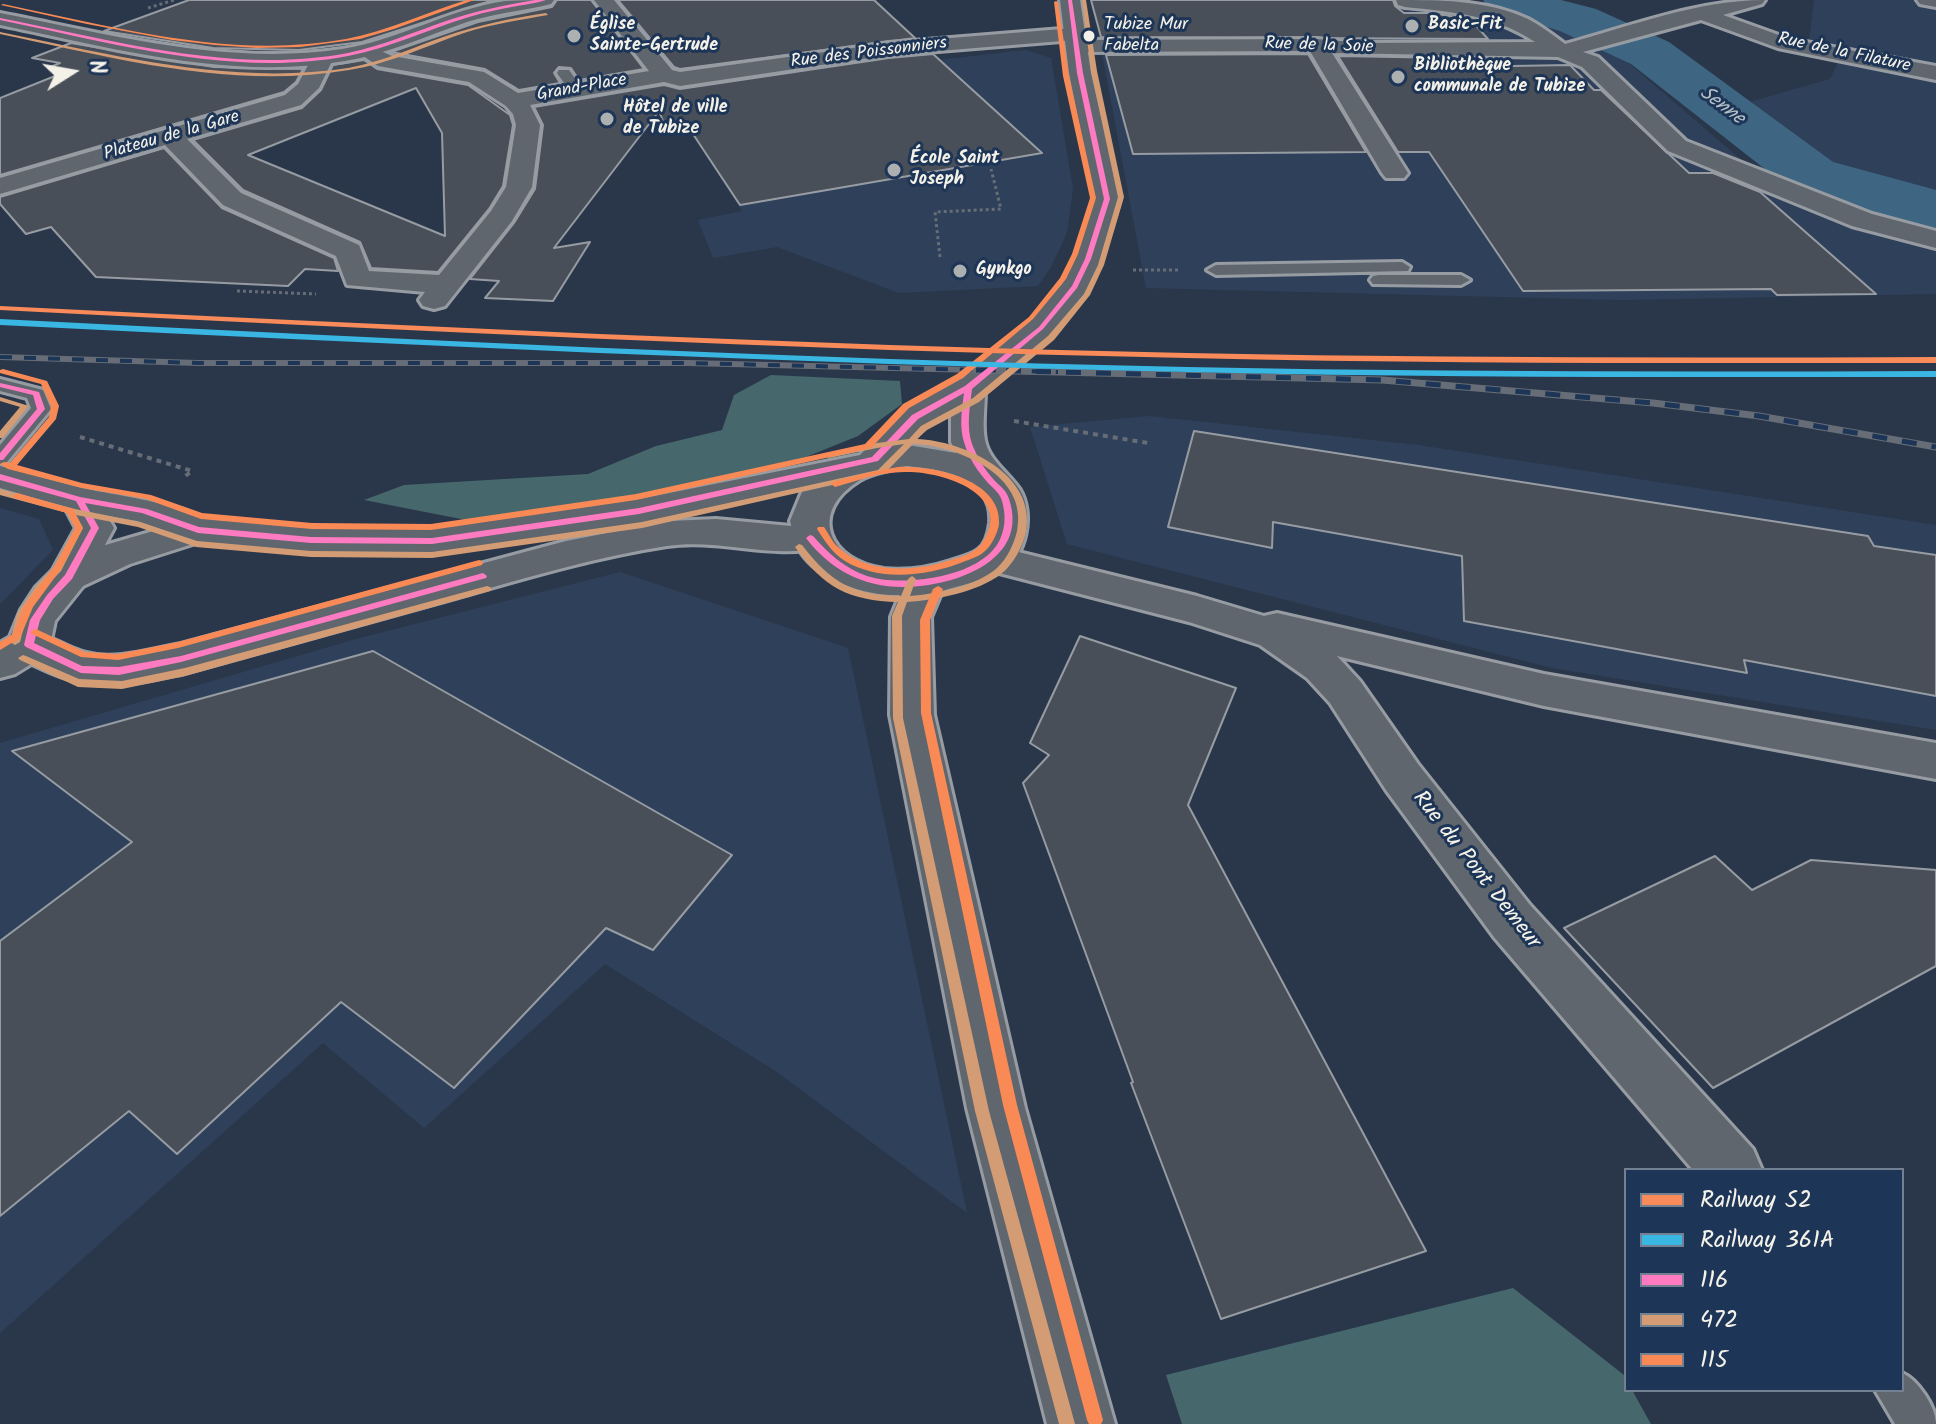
<!DOCTYPE html>
<meta charset="utf-8">
<style>
body{margin:0}
#map{position:relative;width:1936px;height:1424px;overflow:hidden;background:#2a374a;font-family:Kalam,sans-serif}
canvas{display:block}
.legend{position:absolute;left:1624px;top:1168px;width:280px;height:224px;box-sizing:border-box;background:#1d3557;border:2px solid #738091;margin:0;padding:10px 14px;list-style:none;font-size:24px;color:#f4f1e8}
.legend li{display:flex;align-items:center;gap:16px;height:40px}
.legend b{width:40px;border:2px solid #738091}
.north{position:absolute;left:32px;top:32px;width:80px;height:80px;-webkit-text-stroke:6px #1d3557;paint-order:stroke;rotate:79deg;font-size:22px;font-weight:700;line-height:32px;text-align:center;color:#f4f1e8}
.north::after{content:'';display:block;margin:auto;width:28px;height:36px;background:#f4f1e8;clip-path:polygon(50% 0,100% 100%,50% 72%,0 100%)}
</style>
<div id="map">
<canvas width="1936" height="1424"></canvas>
<ul class="legend">
<li><b style="height:10px;background:#f98a5a"></b>Railway S2</li>
<li><b style="height:10px;background:#3ab6e2"></b>Railway 361A</li>
<li><b style="height:10px;background:#fe7ac1"></b>116</li>
<li><b style="height:10px;background:#d39c74"></b>472</li>
<li><b style="height:10px;background:#f98a56"></b>115</li>
</ul>
<div class="north">N</div>
</div>
<script>
const g = document.querySelector('canvas').getContext('2d');
g.lineJoin = 'round';
function fillPath(path, color) {
  g.fillStyle = color;
  g.fill(path, 'evenodd');
}
function trace(path, color, width, dash) {
  g.strokeStyle = color;
  g.lineWidth = width;
  g.lineCap = dash ? 'butt' : 'round';
  g.setLineDash(dash || []);
  g.stroke(path);
}
function write(font, color, halo, rows, align = 'center') {
  g.font = font + ' Kalam,sans-serif';
  g.lineWidth = 6;
  g.setLineDash([]);
  g.textBaseline = 'middle';
  g.strokeStyle = halo;
  g.fillStyle = color;
  for (const [text, x, y, turn = 0] of rows) {
    g.save();
    g.translate(x, y);
    g.rotate((+turn || 0) * Math.PI / 180);
    g.textAlign = isNaN(turn) ? turn : align;
    if (halo) g.strokeText(text, 0, 0);
    g.fillText(text, 0, 0);
    g.restore();
  }
}
fillPath(new Path2D(`
 M 1092,0 L 1461,0 L 1520,12 L 1618,54 L 1744,162 L 1936,214 L 1936,294 L 1622,300 L 1146,288 Z
 M 1814,0 L 1936,0 L 1936,194 L 1842,175 L 1746,103 L 1830,79 L 1838,63 L 1809,41 Z
 M 1025,50 L 1051,58 L 1073,189 L 1067,233 L 1051,267 L 1038,286 L 899,293 L 777,247 L 713,258 L 698,220 L 742,211 L 690,129 L 655,132 L 651,120 L 860,69 Z
 M 1149,416 L 1418,445 L 1936,525 L 1936,730 L 1552,668 L 1067,544 L 1030,427 Z
 M 0,508 L 39,519 L 53,550 L 0,604 Z
 M 620,572 L 848,648 L 967,1213 L 777,1072 L 605,964 L 424,1128 L 323,1043 L 0,1333 L 0,743 L 356,639 Z`), '#2f415a');
fillPath(new Path2D(`
 M 771,375 L 900,381 L 902,404 L 858,436 L 806,457 L 594,510 L 466,520 L 364,500 L 404,485 L 588,474 L 656,446 L 722,430 L 734,395 Z
 M 1513,1288 L 1624,1375 L 1626,1390 L 1632,1390 L 1651,1424 L 1182,1424 L 1166,1375 Z`), '#46686d');
fillPath(new Path2D(`
 M 1483,0 L 1561,0 L 1596,9 L 1669,42 L 1833,162 L 1936,190 L 1936,230 L 1789,188 L 1631,64 L 1560,31 L 1490,10 Z`), '#3e6682');
const building = new Path2D(`
 M 189,0 L 494,0 L 362,42 L 299,50 L 213,48 L 104,31 Z
 M 557,0 L 591,0 L 644,69 L 579,80 L 571,68 L 559,67 L 554,73 L 560,83 L 519,90 L 485,69 L 391,52 L 478,22 L 552,7 Z
 M 618,0 L 874,0 L 915,38 L 680,69 L 674,67 Z
 M 1091,0 L 1393,0 L 1395,6 L 1404,13 L 1430,13 L 1470,19 L 1488,39 L 1101,37 Z
 M 71,43 L 214,67 L 303,69 L 296,82 L 284,92 L 0,175 L 0,98 L 65,72 L 48,68 L 60,63 L 32,58 Z
 M 933,54 L 1042,153 L 740,205 L 689,128 L 667,131 L 659,111 L 554,248 L 590,242 L 553,301 L 485,298 L 499,281 L 470,279 L 514,223 L 535,189 L 543,125 L 534,107 L 664,85 L 680,89 L 889,58 Z
 M 1308,54 L 1366,152 L 1133,154 L 1106,55 Z
 M 1338,56 L 1506,59 L 1512,66 L 1570,65 L 1594,90 L 1601,90 L 1689,173 L 1713,173 L 1760,192 L 1876,294 L 1777,295 L 1771,289 L 1523,291 L 1429,152 L 1398,152 Z
 M 364,60 L 377,69 L 468,85 L 510,115 L 513,125 L 503,186 L 489,209 L 438,272 L 371,268 L 360,242 L 243,190 L 193,140 L 302,108 L 321,90 L 333,65 ZM 416,88 L 442,133 L 445,236 L 248,155 Z
 M 164,148 L 222,208 L 334,258 L 338,271 L 305,269 L 288,286 L 96,277 L 51,227 L 26,234 L 0,204 L 0,197 Z
 M 1194,431 L 1868,536 L 1874,546 L 1936,555 L 1936,696 L 1744,660 L 1747,673 L 1464,621 L 1462,556 L 1273,522 L 1272,548 L 1168,527 Z
 M 1080,636 L 1236,688 L 1188,805 L 1426,1251 L 1221,1319 L 1131,1083 L 1133,1082 L 1023,783 L 1049,755 L 1030,743 Z
 M 373,651 L 732,855 L 653,950 L 606,928 L 454,1088 L 341,1002 L 177,1154 L 129,1111 L 0,1216 L 0,941 L 132,842 L 12,751 Z
 M 1715,856 L 1752,890 L 1811,860 L 1936,870 L 1936,966 L 1713,1088 L 1564,928 Z`);
fillPath(building, '#484f59');
trace(building, '#979ca3', 2);
const service = new Path2D(`
 M 559,70 L 569,70 L 583,90 L 581,93 L 571,93 L 557,73 Z
 M 1402,262 L 1410,267 L 1408,271 L 1216,275 L 1207,270 L 1216,265 Z
 M 1379,275 L 1461,275 L 1470,280 L 1461,285 L 1373,284 L 1370,280 L 1373,276 Z
 M 0,379 L 43,390 L 51,409 L 7,462 L 0,464 L 0,445 L 31,408 L 27,398 L 0,391 Z
 M 1902,1373 C 1918,1380 1936,1407 1936,1424 L 1895,1424 L 1875,1390 L 1902,1390 Z`);
const minor = new Path2D(`
 M 594,0 L 614,0 L 672,70 L 680,72 L 889,43 L 1074,28 L 1084,34 L 1074,40 L 889,55 L 680,86 L 664,82 L 530,105 L 540,125 L 532,187 L 512,221 L 445,306 L 434,309 L 423,306 L 419,300 L 425,292 L 347,285 L 336,256 L 223,205 L 165,145 L 0,194 L 0,178 L 285,95 L 298,84 L 314,54 L 322,53 L 333,59 L 319,88 L 301,105 L 187,139 L 241,193 L 359,245 L 369,271 L 439,275 L 491,211 L 506,187 L 516,125 L 513,114 L 506,106 L 469,82 L 378,66 L 356,51 L 367,45 L 392,56 L 484,72 L 518,93 L 649,71 Z
 M 1396,0 C 1440,0 1488,0 1528,19 C 1541,26 1553,35 1565,44 C 1631,26 1698,0 1765,0 L 1762,4 L 1723,15 L 1790,39 L 1936,66 L 1936,80 L 1778,48 L 1701,20 L 1583,52 L 1598,57 L 1686,141 L 1872,214 L 1936,231 L 1936,248 L 1852,226 L 1668,151 L 1582,67 L 1558,57 L 1332,53 L 1408,173 L 1404,178 L 1386,178 L 1382,173 L 1310,51 L 1077,52 L 1066,46 L 1077,40 L 1317,39 L 1363,43 L 1535,42 C 1495,15 1453,12 1405,7 L 1398,5 Z
 M 1917,0 L 1936,0 L 1936,7 L 1920,4 Z
 M 994,546 L 1197,596 L 1264,616 L 1277,613 L 1544,674 L 1936,743 L 1936,779 L 1544,706 L 1337,656 L 1360,681 L 1418,764 L 1530,905 L 1753,1149 L 1762,1170 L 1693,1170 L 1494,937 L 1386,790 L 1330,703 L 1307,678 L 1260,645 L 1189,622 L 980,568 L 975,559 L 980,550 Z`);
const tertiary = new Path2D(`
 M 0,466 C 26,473 52,480 78,487 C 109,495 200,504 217,530 L 211,539 L 198,542 L 137,521 L 107,516 L 114,528 L 83,586 L 69,590 L 55,586 L 49,577 L 76,528 L 65,507 L 0,488 Z
 M 716,519 L 823,529 L 829,538 L 823,547 C 773,560 719,538 667,546 C 595,557 525,578 455,598 C 364,623 272,649 181,674 C 127,685 94,693 43,669 C 28,662 16,659 8,645 L 14,634 C 42,626 60,647 86,653 C 116,661 151,649 181,644 L 566,541 L 669,521 Z`);
const secondary = new Path2D(`
 M 1060,0 L 1080,0 L 1091,73 L 1120,199 L 1102,259 L 1085,293 L 1052,335 L 985,391 C 985,407 982,425 985,440 C 989,461 1009,473 1020,490 C 1034,513 1027,558 1000,572 C 983,581 961,585 942,591 L 931,617 L 934,715 L 1025,1108 L 1115,1424 L 1047,1424 L 967,1108 L 890,715 L 891,617 L 900,595 C 866,596 826,583 804,556 C 796,547 793,532 790,521 L 804,487 L 639,523 L 432,553 L 311,552 L 199,542 L 130,564 L 83,586 L 55,621 L 50,645 L 44,656 L 15,674 L 0,678 L 0,643 L 10,637 L 21,610 L 36,587 L 55,568 L 102,546 L 198,518 L 311,528 L 432,529 L 639,499 L 860,455 L 903,410 L 956,381 L 1030,321 L 1062,284 L 1074,259 L 1094,199 L 1069,73 ZM 951,411 L 951,442 L 956,453 L 908,445 L 927,424 ZM 906,466 C 941,469 994,477 990,523 C 989,532 986,544 978,550 C 970,556 959,558 950,561 C 929,568 906,571 884,569 C 830,562 806,513 860,480 C 872,472 892,470 906,466 Z`);
const primary = new Path2D(`
 M 554,0 L 551,4 C 523,11 495,13 467,22 C 426,36 387,54 345,61 C 229,81 113,48 0,25 L 0,13 C 113,35 227,66 342,49 C 399,40 449,9 505,1 C 521,0 538,0 554,0 Z`);
trace(service, '#979ca3', 6);
trace(minor, '#979ca3', 6);
trace(tertiary, '#979ca3', 6);
trace(secondary, '#979ca3', 6);
trace(primary, '#979ca3', 6);
trace(new Path2D(`
 M 148,8 L 174,0
 M 940,257 L 935,212 L 1001,209 L 991,169
 M 1133,270 L 1179,270
 M 237,291 L 316,294`), '#666d76', 3, [3, 3]);
trace(new Path2D(`
 M 1014,421 L 1148,443
 M 80,437 L 192,471 L 184,477`), '#666d76', 4, [5, 5]);
fillPath(service, '#60666e');
fillPath(minor, '#60666e');
fillPath(tertiary, '#60666e');
fillPath(secondary, '#60666e');
fillPath(primary, '#60666e');
const railFar1 = new Path2D(`
 M 0,357 L 198,363 L 688,363 L 1058,372`);
const rail = new Path2D(`
 M 976,370 L 1382,380 L 1653,403 L 1759,416 L 1936,447`);
trace(railFar1, '#666d76', 6);
trace(rail, '#666d76', 7);
trace(railFar1, '#1d3557', 4, [12]);
trace(rail, '#1d3557', 5, [15]);
fillPath(new Path2D(`
 M 535,0 L 546,0 C 537,3 527,4 517,6 C 501,9 485,12 469,17 C 429,29 390,48 348,56 C 233,78 113,43 0,20 L 0,18 C 113,40 233,75 348,53 C 382,46 414,32 446,21 C 475,11 505,5 535,0 Z
 M 1068,0 L 1072,0 L 1083,73 L 1110,199 L 1091,259 L 1077,288 L 1043,329 L 972,389 C 970,407 966,426 972,444 C 977,457 985,470 994,480 C 1000,486 1007,491 1009,499 C 1030,561 954,586 906,587 C 865,588 830,570 806,538 L 810,535 L 813,536 C 828,553 844,568 867,576 C 903,588 990,577 1002,534 C 1006,523 1005,509 1001,498 C 998,492 993,488 989,484 C 978,472 968,457 964,442 C 959,426 962,409 964,393 L 918,419 L 878,461 L 639,514 L 432,544 L 311,543 L 198,533 L 142,513 L 85,503 L 99,528 L 72,579 L 53,599 L 40,620 L 34,643 L 82,666 L 119,667 L 181,656 L 483,573 L 487,576 L 486,578 L 181,662 L 119,675 L 81,673 L 26,647 L 24,645 L 30,620 L 47,595 L 65,575 L 91,528 L 76,501 L 0,480 L 0,474 L 80,497 L 147,509 L 199,527 L 311,537 L 432,538 L 639,508 L 872,457 L 912,415 L 965,386 L 1039,327 L 1072,286 L 1085,259 L 1104,199 L 1077,73 Z
 M 0,383 L 39,392 L 45,409 L 3,460 L 0,460 L 0,453 L 37,409 L 33,395 L 0,387 Z`), '#fe7ac1');
fillPath(new Path2D(`
 M 1082,0 L 1086,0 L 1097,71 L 1124,197 L 1104,265 L 1090,295 L 1054,340 L 979,402 L 927,430 L 917,439 C 964,441 1037,474 1026,532 C 1023,546 1013,565 1001,574 C 978,592 936,600 907,602 L 902,616 L 903,718 L 989,1111 L 1075,1424 L 1059,1424 L 975,1111 L 893,718 L 892,616 L 898,602 C 849,601 823,587 795,547 L 799,544 L 802,545 C 831,583 853,595 901,596 L 908,579 L 912,576 L 916,579 L 910,596 C 936,594 977,586 997,568 C 1007,559 1014,544 1017,531 C 1029,475 958,446 913,444 L 884,474 L 881,474 L 642,528 L 432,558 L 311,557 L 196,547 L 138,527 L 76,515 L 83,528 L 61,571 L 42,590 L 27,614 L 20,642 L 15,645 L 10,642 L 17,614 L 36,586 L 54,567 L 75,528 L 67,513 L 0,495 L 0,489 L 75,509 L 140,522 L 197,541 L 311,551 L 432,552 L 642,522 L 878,470 L 904,444 L 877,448 L 829,458 L 825,456 L 826,454 L 877,443 L 909,439 L 921,426 L 973,398 L 1048,336 L 1084,294 L 1098,265 L 1118,197 L 1091,71 Z
 M 546,13 L 548,15 C 520,20 492,24 464,33 C 426,46 389,64 349,70 C 232,90 114,58 0,34 L 0,32 C 114,55 231,86 348,68 C 382,62 414,47 446,36 C 479,25 512,18 546,13 Z
 M 0,397 L 29,406 L 3,438 L 0,438 L 0,431 L 20,407 L 0,401 Z
 M 487,586 L 490,587 L 492,589 L 490,591 L 185,676 L 122,689 L 78,687 L 20,660 L 18,658 L 23,655 L 26,656 L 79,679 L 122,681 L 185,668 Z`), '#d39c74');
fillPath(new Path2D(`
 M 467,0 L 474,0 L 394,29 L 360,39 L 300,47 L 257,48 L 215,45 L 172,40 L 87,24 L 1,5 L 3,4 C 114,27 232,60 346,39 C 388,31 427,12 467,0 Z
 M 1056,1 L 1058,2 L 1069,76 L 1096,198 L 1078,254 L 1066,279 L 1033,319 L 963,378 L 909,408 L 871,448 L 636,500 L 431,530 L 312,529 L 201,519 L 146,499 L 82,488 L 8,469 L 0,464 L 4,462 L 10,463 L 49,417 L 51,406 L 41,384 L 0,373 L 0,370 L 3,369 L 47,381 L 59,406 L 56,419 L 17,465 L 82,483 L 151,495 L 202,513 L 312,523 L 431,524 L 636,494 L 865,444 L 903,404 L 957,374 L 1029,317 L 1060,278 L 1072,254 L 1090,198 L 1063,76 L 1054,2 Z
 M 898,467 C 931,465 1002,479 999,524 C 998,532 992,545 985,551 C 980,556 971,559 963,562 C 927,576 880,582 845,561 C 832,553 825,541 817,529 L 818,527 L 824,527 C 829,534 832,542 838,547 C 867,574 915,572 950,560 C 961,557 975,553 982,543 C 1015,495 944,472 908,472 C 883,471 859,480 835,487 L 831,484 L 832,482 L 871,472 Z
 M 17,493 L 73,509 L 83,528 L 61,569 L 33,607 L 20,638 L 0,650 L 0,642 L 13,634 L 24,606 L 55,565 L 75,528 L 67,513 L 14,498 L 13,496 Z
 M 479,560 L 482,561 L 483,563 L 482,565 L 178,648 L 118,660 L 81,657 L 32,634 L 30,632 L 35,629 L 38,630 L 85,652 L 118,654 L 178,642 Z
 M 938,586 L 943,589 L 930,620 L 931,713 L 1017,1105 L 1103,1420 L 1101,1424 L 1089,1424 L 1087,1420 L 1003,1105 L 921,713 L 920,620 L 933,589 Z`), '#f98a56');
fillPath(new Path2D(`
 M 0,306 C 395,325 791,345 1187,353 C 1436,358 1686,358 1936,357 L 1936,363 C 1686,363 1436,364 1187,358 C 791,350 395,330 0,310 Z`), '#f98a5a');
fillPath(new Path2D(`
 M 0,319 C 395,339 791,359 1187,367 C 1436,372 1686,372 1936,371 L 1936,377 C 1686,377 1436,378 1187,372 C 791,364 395,344 0,325 Z`), '#3ab6e2');
for (const [x, y, r, color] of [
 [1412,26,8,"#adb0b1"],
 [574,36,8,"#adb0b1"],
 [1089,36,7,"#f4f1e8"],
 [1398,77,8,"#adb0b1"],
 [607,119,8,"#adb0b1"],
 [894,170,8,"#adb0b1"],
 [960,271,8,"#adb0b1"]
]) {
  const dot = new Path2D();
  dot.arc(x, y, r, 0, 2 * Math.PI);
  g.fillStyle = color;
  g.fill(dot);
  trace(dot, '#1d3557', 3);
}
write('bold 18px', '#f4f1e8', '#1d3557', [
 ["Église",590,26],
 ["Sainte-Gertrude",590,47],
 ["Basic-Fit",1428,26],
 ["Bibliothèque",1414,67],
 ["communale de Tubize",1414,88],
 ["Hôtel de ville",623,109],
 ["de Tubize",623,130],
 ["École Saint",910,160],
 ["Joseph",910,181],
 ["Gynkgo",976,271]
], 'left');
write('18px', '#f4f1e8', '#1d3557', [
 ["Tubize Mur",1104,26],
 ["Fabelta",1104,47]
], 'left');
write('18px', '#f4f1e8', '#1d3557', [
 ["Rue de la Soie",1319,47,2],
 ["Rue des Poissonniers",869,54,-7],
 ["Rue de la Filature",1844,54,12],
 ["Grand-Place",582,89,-10],
 ["Plateau de la Gare",172,137,-16]
]);
write('italic 20px', '#b5c2c6', '#1d3557', [
 ["Senne",1721,107,37]
]);
write('22px', '#f4f1e8', '#1d3557', [
 ["Rue du Pont Demeur",1475,871,52]
]);
</script>
